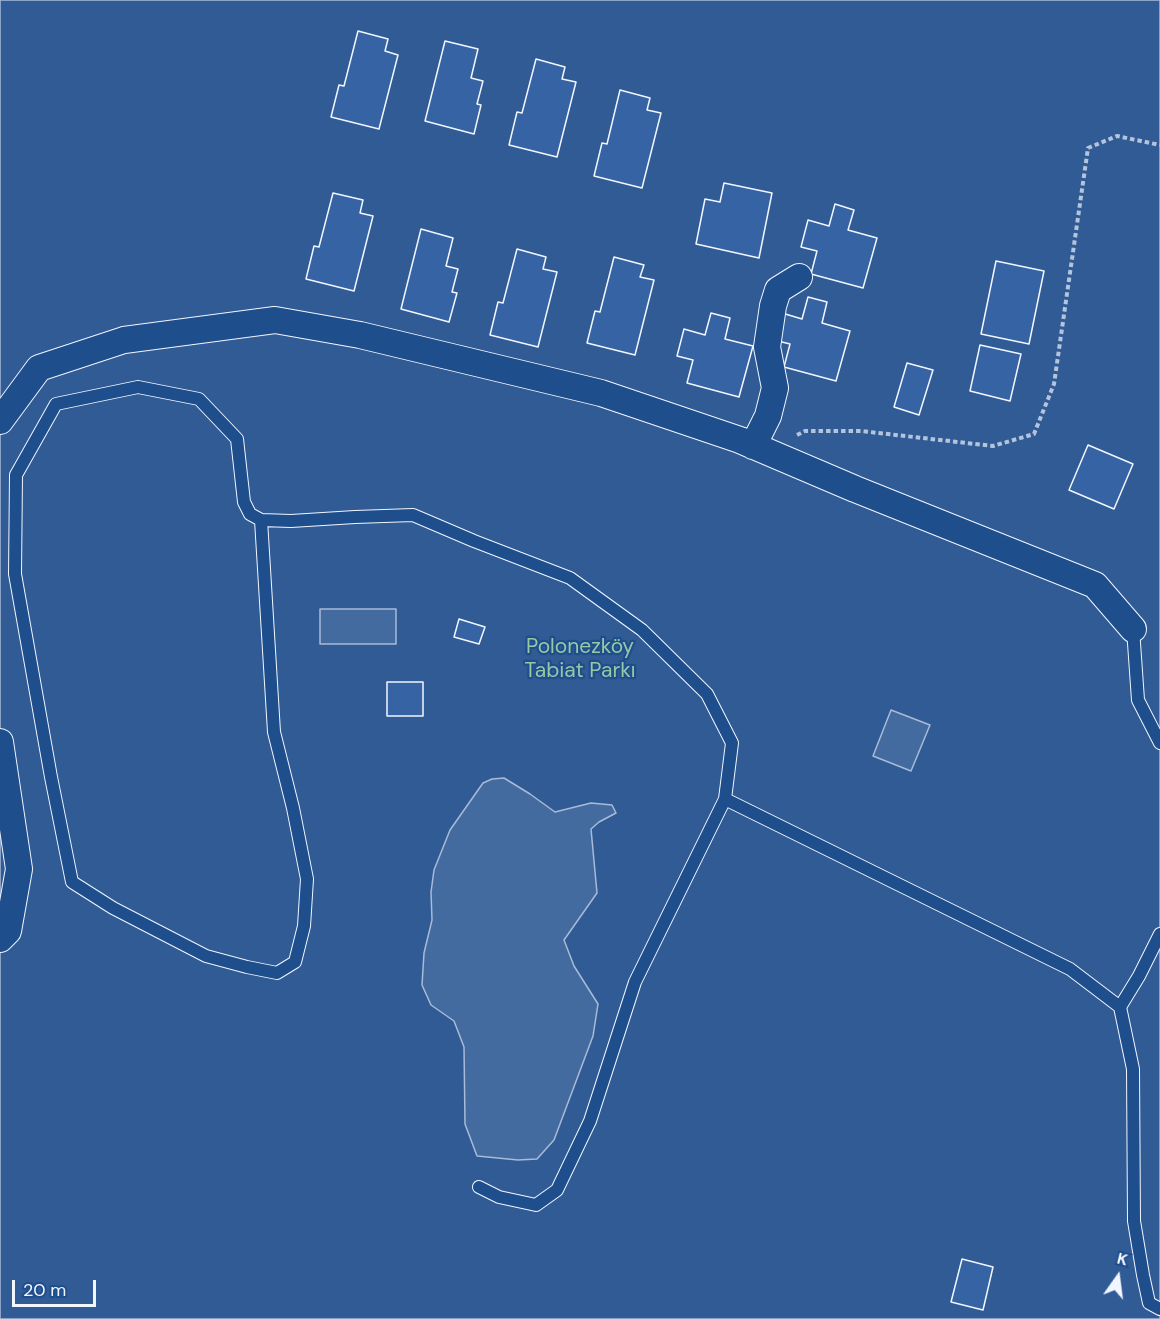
<!DOCTYPE html>
<meta charset="utf-8">
<style>
body{margin:0}
#map{position:relative;width:1160px;height:1319px;overflow:hidden;background:#1f4e8c;font-family:"DM Sans",sans-serif}
canvas{display:block}
.north{position:absolute;left:1088px;top:1247px;width:60px;height:60px;-webkit-text-stroke:4px #1f4e8c;paint-order:stroke;rotate:14deg;font-size:16px;font-weight:700;line-height:24px;text-align:center;color:#f2f6ff}
.north::after{content:'';display:block;margin:auto;width:21px;height:27px;background:#f2f6ff;clip-path:polygon(50% 0,100% 100%,50% 72%,0 100%)}
.scale{position:absolute;left:12px;top:1280px;width:84px;height:27px;box-sizing:border-box;border:3px solid #f2f6ff;border-top:0;padding-left:8px;font-size:18px;line-height:21px;white-space:nowrap;color:#f2f6ff;-webkit-text-stroke:4px #1f4e8c;paint-order:stroke}
</style>
<div id="map">
<canvas width="1160" height="1319"></canvas>
<div class="north">K</div>
<div class="scale">20 m</div>
</div>
<script>
const g = document.querySelector('canvas').getContext('2d');
g.lineJoin = 'round';
function fillPath(path, color) {
  g.fillStyle = color;
  g.fill(path, 'evenodd');
}
function trace(path, color, width, dash) {
  g.strokeStyle = color;
  g.lineWidth = width;
  g.lineCap = dash ? 'butt' : 'round';
  g.setLineDash(dash || []);
  g.stroke(path);
}
function write(font, color, halo, rows, align = 'center') {
  g.font = font + ' "DM Sans",sans-serif';
  g.lineWidth = 4.5;
  g.setLineDash([]);
  g.textBaseline = 'middle';
  g.strokeStyle = halo;
  g.fillStyle = color;
  for (const [text, x, y, turn = 0] of rows) {
    g.save();
    g.translate(x, y);
    g.rotate((+turn || 0) * Math.PI / 180);
    g.textAlign = isNaN(turn) ? turn : align;
    if (halo) g.strokeText(text, 0, 0);
    g.fillText(text, 0, 0);
    g.restore();
  }
}
const built = new Path2D(`
 M 0,0 L 1160,0 L 1160,1319 L 0,1319 Z`);
fillPath(built, '#305b95');
trace(built, '#a8bbd7', 1.5);
const water = new Path2D(`
 M 320,609 L 396,609 L 396,644 L 320,644 Z
 M 891,710 L 930,725 L 911,771 L 873,756 Z
 M 504,778 L 530,794 L 555,812 L 591,803 L 612,805 L 616,813 L 599,822 L 591,829 L 597,893 L 564,940 L 574,966 L 598,1004 L 593,1036 L 554,1140 L 537,1159 L 518,1160 L 477,1156 L 465,1124 L 464,1047 L 454,1021 L 431,1005 L 422,985 L 424,953 L 432,920 L 431,892 L 434,870 L 450,830 L 483,783 L 492,779 Z`);
fillPath(water, '#446ba0');
trace(water, '#a8bbd7', 1.5);
const building = new Path2D(`
 M 358,31 L 388,39 L 385,51 L 398,55 L 379,129 L 331,117 L 339,85 L 344,86 Z
 M 445,41 L 478,49 L 471,78 L 483,81 L 477,104 L 481,105 L 474,134 L 425,121 Z
 M 536,59 L 565,67 L 562,79 L 576,82 L 557,157 L 509,145 L 517,112 L 522,113 Z
 M 620,90 L 650,98 L 647,110 L 661,113 L 642,188 L 594,176 L 602,143 L 607,144 Z
 M 724,183 L 772,193 L 759,258 L 696,244 L 705,199 L 720,202 Z
 M 333,193 L 363,200 L 360,213 L 373,216 L 354,291 L 306,279 L 314,246 L 319,247 Z
 M 835,204 L 854,210 L 848,230 L 877,238 L 863,288 L 811,274 L 817,251 L 801,247 L 808,220 L 829,226 Z
 M 421,229 L 453,238 L 446,266 L 458,269 L 452,292 L 457,293 L 449,322 L 401,309 Z
 M 517,249 L 546,257 L 543,269 L 557,272 L 538,347 L 490,335 L 498,302 L 503,303 Z
 M 614,257 L 644,265 L 640,277 L 654,280 L 635,355 L 587,343 L 595,311 L 600,312 Z
 M 996,261 L 1044,271 L 1029,344 L 981,334 Z
 M 808,297 L 827,302 L 822,323 L 850,331 L 836,381 L 784,367 L 790,344 L 774,340 L 782,313 L 802,319 Z
 M 711,313 L 730,318 L 725,339 L 753,346 L 739,397 L 687,383 L 693,360 L 677,356 L 684,329 L 705,335 Z
 M 980,345 L 1021,354 L 1010,401 L 970,391 Z
 M 907,363 L 933,370 L 919,415 L 894,407 Z
 M 1088,445 L 1133,464 L 1114,509 L 1069,490 Z
 M 459,619 L 485,627 L 479,644 L 454,637 Z
 M 387,682 L 423,682 L 423,716 L 387,716 Z
 M 962,1259 L 993,1267 L 983,1310 L 951,1302 Z`);
fillPath(building, '#3563a3');
trace(building, '#f2f6ff', 1.5);
const lane = new Path2D(`
 M 261,520 L 274,732 L 293,808 L 307,879 L 304,926 L 295,962 L 277,973 L 247,967 L 206,956 L 113,908 L 72,882 L 51,777 L 15,574 L 16,475 L 56,404 L 138,387 L 199,399 L 237,439 L 244,502 L 250,514 L 261,520 L 291,521 L 355,517 L 413,515 L 474,541 L 570,578 L 642,630 L 707,694 L 732,743 L 725,799 L 1070,969 L 1120,1007
 M 1133,629 L 1138,700 L 1160,743
 M 1160,934 L 1139,976 L 1120,1007 L 1133,1069 L 1134,1221 L 1143,1275 L 1149,1303 L 1160,1309
 M 479,1187 L 499,1197 L 536,1205 L 557,1190 L 590,1121 L 635,982 L 725,799`);
const street = new Path2D(`
 M 0,421 L 39,368 L 124,340 L 275,320 L 360,335 L 601,393 L 740,440 L 855,489 L 1095,585 L 1133,629
 M 753,446 L 768,416 L 775,388 L 767,347 L 773,306 L 778,290 L 799,277
 M 0,742 L 19,869 L 8,931 L 0,939`);
trace(lane, '#f2f6ff', 14);
trace(street, '#f2f6ff', 28);
trace(new Path2D(`
 M 797,435 L 805,431 L 861,431 L 993,446 L 1034,434 L 1054,384 L 1088,148 L 1117,136 L 1160,145`), '#b3c4dc', 4, [4.5, 3]);
trace(lane, '#1f4e8c', 12);
trace(street, '#1f4e8c', 26);
write('21px', '#97c8a6', '#1f4e8c', [
 ["Polonezköy",580,647],
 ["Tabiat Parkı",580,671]
]);
</script>
